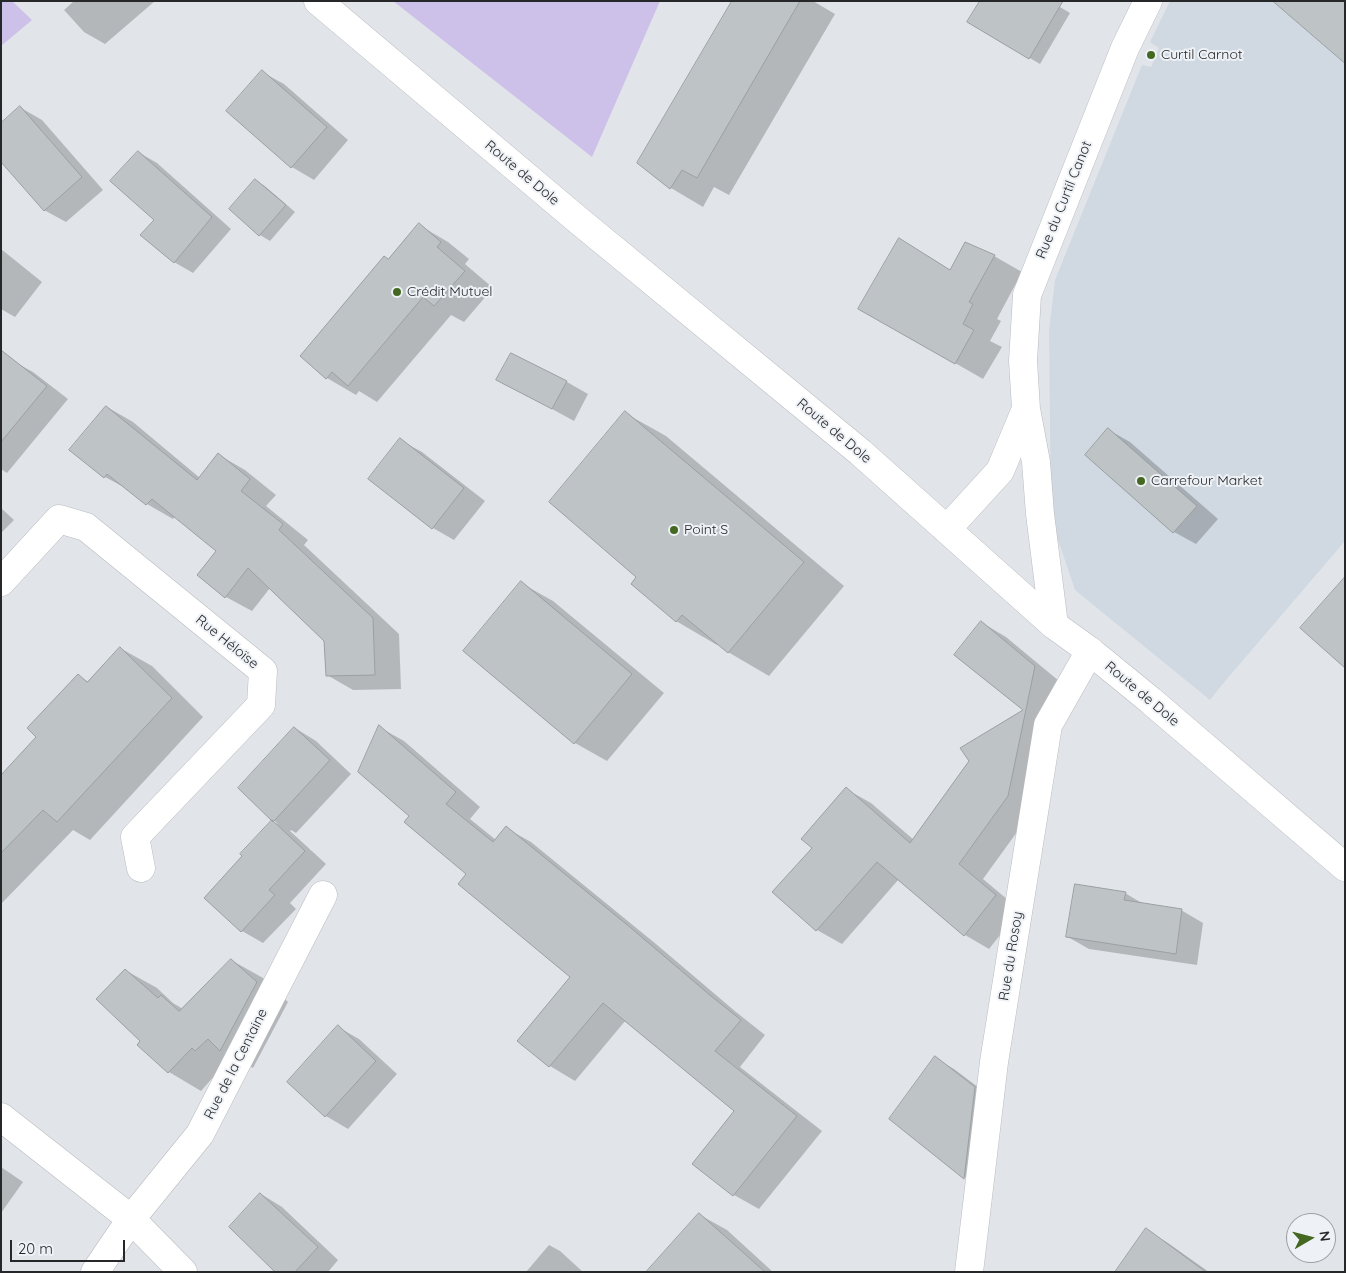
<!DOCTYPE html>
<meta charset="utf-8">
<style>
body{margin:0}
#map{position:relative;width:1346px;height:1273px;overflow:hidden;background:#e1e5e9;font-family:Quicksand,sans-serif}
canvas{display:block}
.frame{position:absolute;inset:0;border:2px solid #262729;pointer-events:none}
.north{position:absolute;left:1286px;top:1213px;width:50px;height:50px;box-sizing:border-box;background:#eef2f6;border:1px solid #9ea1a4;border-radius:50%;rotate:82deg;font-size:14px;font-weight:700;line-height:20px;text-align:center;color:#262729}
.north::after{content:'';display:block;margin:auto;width:18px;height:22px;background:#446821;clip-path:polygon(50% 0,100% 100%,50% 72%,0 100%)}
.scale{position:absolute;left:10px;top:1240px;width:115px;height:22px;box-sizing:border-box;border:2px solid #262729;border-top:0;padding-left:6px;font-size:15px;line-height:18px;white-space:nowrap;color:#262729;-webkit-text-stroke:4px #eef2f6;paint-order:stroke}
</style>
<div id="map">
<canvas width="1346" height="1273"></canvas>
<div class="frame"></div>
<div class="north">N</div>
<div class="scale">20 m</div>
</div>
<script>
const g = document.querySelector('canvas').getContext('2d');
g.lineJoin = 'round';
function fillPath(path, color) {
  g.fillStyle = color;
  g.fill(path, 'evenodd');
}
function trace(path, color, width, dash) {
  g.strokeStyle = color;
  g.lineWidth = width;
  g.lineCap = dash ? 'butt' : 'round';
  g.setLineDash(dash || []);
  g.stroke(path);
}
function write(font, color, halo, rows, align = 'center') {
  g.font = font + ' Quicksand,sans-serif';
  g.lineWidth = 4;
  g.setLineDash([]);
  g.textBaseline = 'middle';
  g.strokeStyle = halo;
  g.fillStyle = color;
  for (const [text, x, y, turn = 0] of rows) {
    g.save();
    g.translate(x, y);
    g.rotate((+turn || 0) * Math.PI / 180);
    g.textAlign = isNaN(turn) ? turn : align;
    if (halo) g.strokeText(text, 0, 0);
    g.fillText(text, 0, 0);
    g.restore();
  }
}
fillPath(new Path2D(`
 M 1170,1 L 1345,1 L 1345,541 L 1221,686 L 1210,700 L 1075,590 L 1051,519 L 1049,331 L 1055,280 L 1142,65 L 1151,67 L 1159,48 L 1150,42 Z`), '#d0d9e2');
fillPath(new Path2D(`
 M 1,1 L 12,1 L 32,20 L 1,46 Z
 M 393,1 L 660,1 L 592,157 Z`), '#cdc1e9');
fillPath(new Path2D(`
 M 74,1 L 155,1 L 105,44 L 84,32 L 64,10 Z
 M 733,1 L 813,1 L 835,14 L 729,195 L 714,187 L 703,207 L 671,188 L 639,163 Z
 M 1050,1 L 1070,13 L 1040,64 L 969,22 Z
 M 262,72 L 284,84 L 348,140 L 314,180 L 292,167 L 228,111 Z
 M 21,108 L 42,120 L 103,190 L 66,222 L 44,210 Z
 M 138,152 L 157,163 L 231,229 L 193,273 L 174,262 L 156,220 Z
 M 256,180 L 266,187 L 295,212 L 270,241 L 260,235 Z
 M 419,225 L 448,242 L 469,259 L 465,264 L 493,288 L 464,322 L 451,315 L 377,402 L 359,391 L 356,395 L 327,378 L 389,260 Z
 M 1,249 L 42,282 L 15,317 L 1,309 Z
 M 928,256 L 951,271 L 994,256 L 1022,272 L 997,319 L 1001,321 L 990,341 L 1002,347 L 983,379 L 859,308 Z
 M 512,355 L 567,382 L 588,394 L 574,421 L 497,379 Z
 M 11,360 L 33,372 L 68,399 L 7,473 L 1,469 L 1,372 Z
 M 107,407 L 133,422 L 200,478 L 219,455 L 245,470 L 276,495 L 266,506 L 308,540 L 304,545 L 399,634 L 401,689 L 353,690 L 327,675 L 325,640 L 270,588 L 252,611 L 226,597 L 218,551 L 175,516 L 173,519 L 147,504 L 131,491 L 105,477 L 71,450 Z
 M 625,413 L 666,436 L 844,586 L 769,676 L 728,652 L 718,644 L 717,645 L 676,621 L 638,576 Z
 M 1109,430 L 1130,442 L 1218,519 L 1196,544 L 1174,532 Z
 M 400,440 L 422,452 L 485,501 L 454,540 L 433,528 Z
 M 1,508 L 14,520 L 1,533 Z
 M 521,583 L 553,601 L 664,693 L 607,761 L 575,743 L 464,651 Z
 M 981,622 L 1006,637 L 1059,681 L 1033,810 L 983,879 L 1020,910 L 989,949 L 965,935 L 899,879 L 842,944 L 817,930 L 774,892 L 814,848 L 846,789 L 871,803 L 914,840 L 1025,710 Z
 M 120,648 L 152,666 L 203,717 L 90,840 L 73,830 L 1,904 L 1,777 L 38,737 L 78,676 L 89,682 Z
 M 379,727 L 404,741 L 480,807 L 470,819 L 496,840 L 506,828 L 531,842 L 656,944 L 736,1012 L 765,1035 L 740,1067 L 822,1131 L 759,1209 L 734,1195 L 735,1110 L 626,1020 L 575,1081 L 550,1066 L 518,1041 L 572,977 L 411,816 Z
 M 295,728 L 316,741 L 351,774 L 296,833 L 291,830 L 290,831 L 326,864 L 290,903 L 296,909 L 263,943 L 242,931 L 272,822 L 278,824 L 239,788 Z
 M 1125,893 L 1145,905 L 1181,910 L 1203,923 L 1197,965 L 1089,949 L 1068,937 Z
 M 231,960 L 263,978 L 288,1002 L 253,1068 L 237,1059 L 223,1066 L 201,1091 L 169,1072 L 139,1044 L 142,1041 L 125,970 L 157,988 L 173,1003 L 183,1009 Z
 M 338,1027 L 359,1039 L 397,1074 L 348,1129 L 326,1116 L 289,1082 Z
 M 935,1058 L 954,1069 L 994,1099 L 983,1188 L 965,1177 L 891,1119 Z
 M 1,1167 L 23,1182 L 1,1213 Z
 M 261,1194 L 282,1207 L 338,1260 L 328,1272 L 277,1272 Z
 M 700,1215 L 727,1230 L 773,1272 L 648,1272 Z
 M 1146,1230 L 1168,1243 L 1209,1272 L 1117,1272 Z
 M 549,1245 L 560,1251 L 583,1272 L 526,1272 Z`), '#0003');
const building = new Path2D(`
 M 732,1 L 800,1 L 697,178 L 682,170 L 670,189 L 637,163 Z
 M 980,1 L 1063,1 L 1029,59 L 967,22 Z
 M 1273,1 L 1345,1 L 1345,63 Z
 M 262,70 L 327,127 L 291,168 L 226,111 Z
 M 20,106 L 82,177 L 44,211 L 1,162 L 1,123 Z
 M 138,151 L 212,217 L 174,263 L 140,235 L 154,220 L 110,181 Z
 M 255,179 L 286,205 L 259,236 L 229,209 Z
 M 419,223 L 441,242 L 437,247 L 465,271 L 434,306 L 423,297 L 348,386 L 332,372 L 326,379 L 300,356 L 384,256 L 388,259 Z
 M 899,238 L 950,270 L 965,242 L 995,255 L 969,302 L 973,304 L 963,324 L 974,330 L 955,364 L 858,309 Z
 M 1,350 L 47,386 L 1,442 Z
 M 511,353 L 567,381 L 552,409 L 496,380 Z
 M 106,406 L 197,480 L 218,453 L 250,479 L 241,491 L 283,524 L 279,530 L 373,618 L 375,675 L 326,676 L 324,641 L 248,568 L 225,598 L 197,575 L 216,551 L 152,499 L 146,505 L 107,474 L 104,478 L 69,450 Z
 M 625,411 L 804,562 L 728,653 L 682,615 L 676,622 L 631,584 L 636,577 L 549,502 Z
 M 1108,428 L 1197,506 L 1173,533 L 1085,455 Z
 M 400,438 L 464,488 L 432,529 L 368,479 Z
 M 1345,577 L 1345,668 L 1300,628 Z
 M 521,581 L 632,674 L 574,744 L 463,651 Z
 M 981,621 L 1035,666 L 1008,796 L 959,864 L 996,895 L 964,936 L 877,862 L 816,931 L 772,892 L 812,848 L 801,839 L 846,787 L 910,843 L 969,761 L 960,748 L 1023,710 L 954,655 Z
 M 120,647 L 172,698 L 57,822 L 43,810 L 1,853 L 1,775 L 36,737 L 27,728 L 78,674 L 87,682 Z
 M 379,725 L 456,792 L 446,804 L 493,842 L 506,826 L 631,928 L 711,996 L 741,1020 L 715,1051 L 797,1116 L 733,1196 L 692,1164 L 734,1111 L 603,1003 L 549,1067 L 517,1041 L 570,977 L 458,884 L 466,874 L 404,822 L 409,816 L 358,772 Z
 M 294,727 L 330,760 L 273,822 L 238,788 Z
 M 272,820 L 305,851 L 269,890 L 275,895 L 241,932 L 204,898 L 242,856 L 240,854 Z
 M 1075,884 L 1126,892 L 1124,900 L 1182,909 L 1176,954 L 1066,937 Z
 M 231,959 L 257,982 L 220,1051 L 208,1039 L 195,1051 L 192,1048 L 168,1073 L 137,1045 L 140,1041 L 96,999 L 125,969 L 158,998 L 161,995 L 179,1011 Z
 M 338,1025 L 376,1061 L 325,1117 L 287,1082 Z
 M 935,1056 L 975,1087 L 964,1179 L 889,1119 Z
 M 260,1193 L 318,1247 L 295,1272 L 275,1272 L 229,1227 Z
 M 699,1213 L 765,1272 L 646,1272 Z
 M 1146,1228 L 1206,1272 L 1115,1272 Z`);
fillPath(building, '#bec3c5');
trace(building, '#9a9fa1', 1);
const minor = new Path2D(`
 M 947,529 L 1000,471 L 1026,409
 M 1,582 L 59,519 L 86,527 L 263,671 L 261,705 L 135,837 L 141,868
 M 1054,625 L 1040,514 L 1036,462 L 1026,409 L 1023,361 L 1027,295 L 1125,48 L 1148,1
 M 1,1117 L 131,1219 L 183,1272
 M 95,1272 L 131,1219 L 200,1134 L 323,895
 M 969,1272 L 994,1062 L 1048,725 L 1090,651`);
const secondary = new Path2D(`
 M 318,1 L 578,220 L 860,452 L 1054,625 L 1090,651 L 1150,700 L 1345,867`);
trace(minor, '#b8bbbf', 29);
trace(secondary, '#b8bbbf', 29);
trace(minor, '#fff', 28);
trace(secondary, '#fff', 28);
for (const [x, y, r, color] of [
 [1151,55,5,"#446821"],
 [397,292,5,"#446821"],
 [1141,481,5,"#446821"],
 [674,530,5,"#446821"]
]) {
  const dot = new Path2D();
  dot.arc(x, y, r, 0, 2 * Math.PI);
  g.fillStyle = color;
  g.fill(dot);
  trace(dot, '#eef2f6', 2);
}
write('14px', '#262729', '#eef2f6', [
 ["Curtil Carnot",1161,55],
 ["Crédit Mutuel",407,292],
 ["Carrefour Market",1151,481],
 ["Point S",684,530]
], 'left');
write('14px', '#262729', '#eef2f6', [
 ["Route de Dole",522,173,40],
 ["Rue du Curtil Canot",1064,200,-68],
 ["Route de Dole",834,431,40],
 ["Rue Héloïse",227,642,39],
 ["Route de Dole",1142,694,40],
 ["Rue du Rosoy",1011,956,-81],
 ["Rue de la Centaine",236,1064,-63]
]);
</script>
